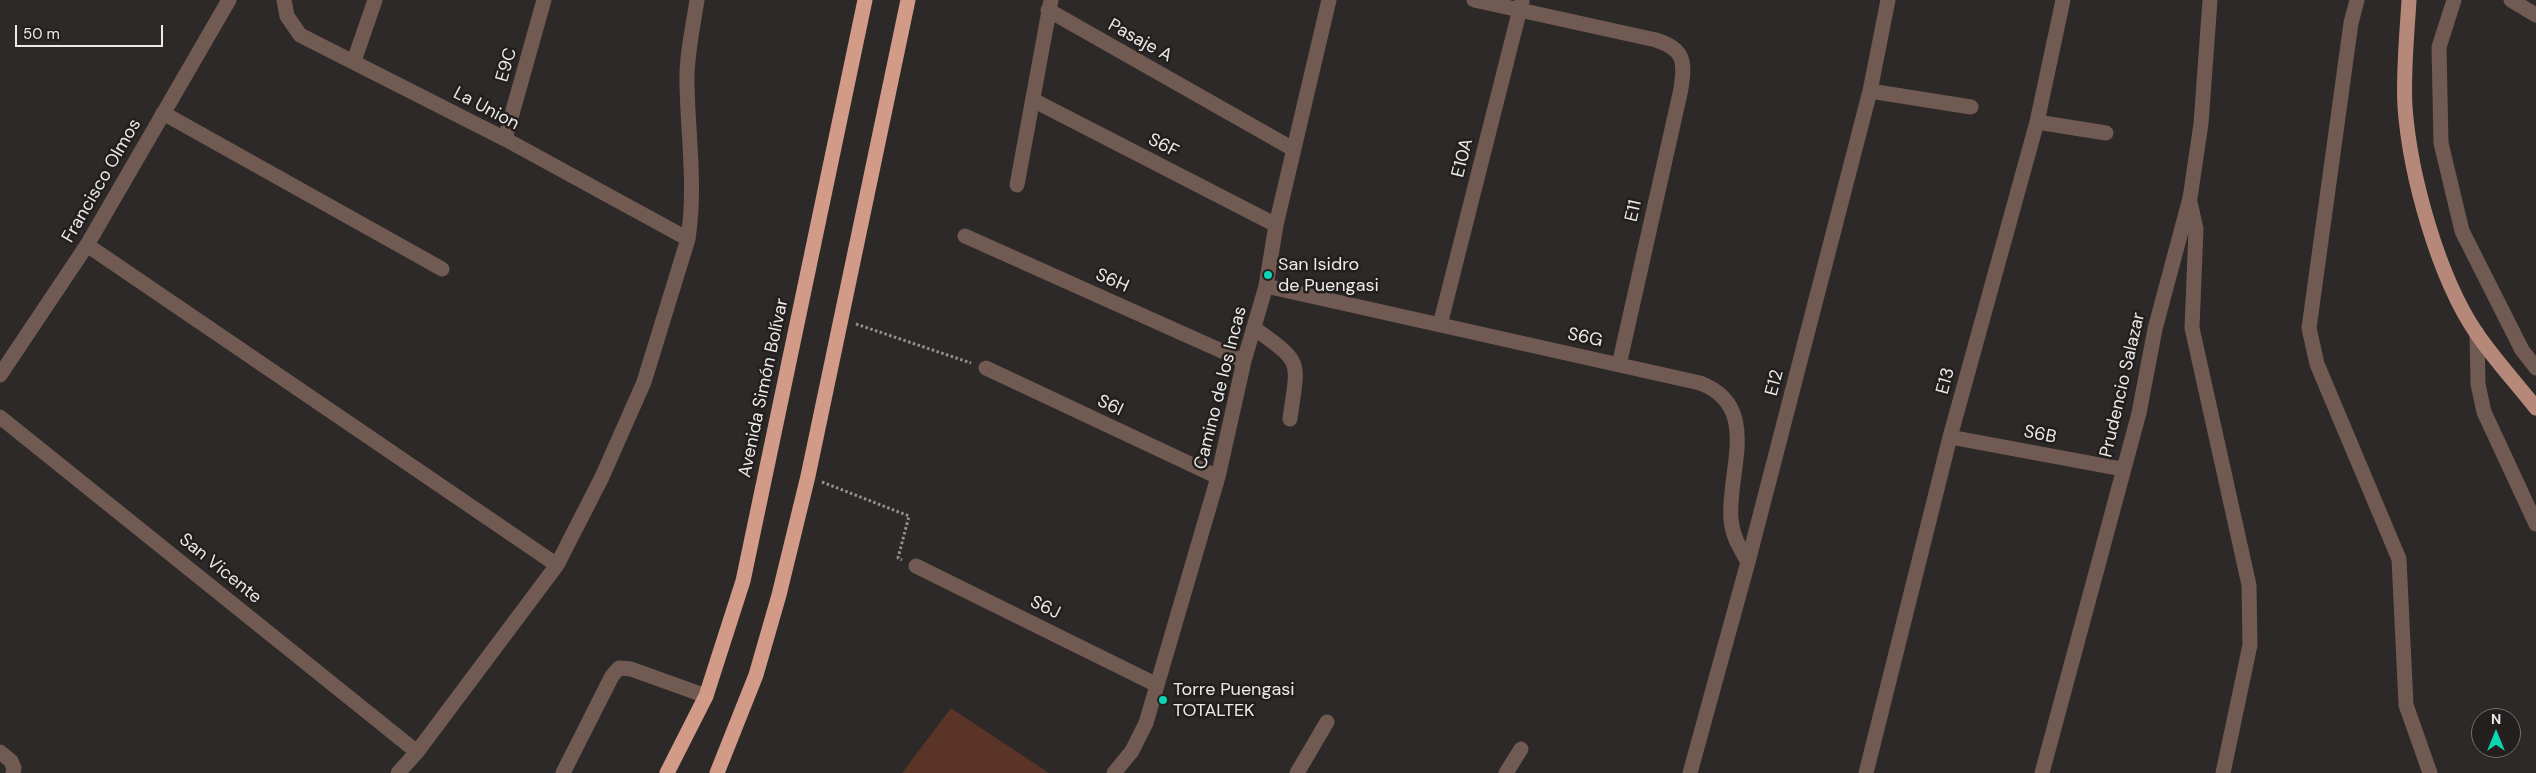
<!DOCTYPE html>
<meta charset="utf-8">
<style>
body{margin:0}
#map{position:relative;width:2536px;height:773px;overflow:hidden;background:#2c2928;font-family:"DM Sans",sans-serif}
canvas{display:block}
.north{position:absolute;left:2471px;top:708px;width:50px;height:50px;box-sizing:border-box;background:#221f1e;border:1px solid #72706f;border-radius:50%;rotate:0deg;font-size:14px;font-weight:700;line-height:20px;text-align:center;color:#ebeae9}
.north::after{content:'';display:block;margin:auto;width:18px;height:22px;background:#0bd5b5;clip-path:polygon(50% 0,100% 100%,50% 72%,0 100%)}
.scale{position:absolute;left:15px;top:25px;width:148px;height:22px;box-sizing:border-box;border:2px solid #ebeae9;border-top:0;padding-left:6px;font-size:15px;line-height:18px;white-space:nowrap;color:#ebeae9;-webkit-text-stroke:4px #221f1e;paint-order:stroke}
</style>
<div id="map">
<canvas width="2536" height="773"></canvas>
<div class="north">N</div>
<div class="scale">50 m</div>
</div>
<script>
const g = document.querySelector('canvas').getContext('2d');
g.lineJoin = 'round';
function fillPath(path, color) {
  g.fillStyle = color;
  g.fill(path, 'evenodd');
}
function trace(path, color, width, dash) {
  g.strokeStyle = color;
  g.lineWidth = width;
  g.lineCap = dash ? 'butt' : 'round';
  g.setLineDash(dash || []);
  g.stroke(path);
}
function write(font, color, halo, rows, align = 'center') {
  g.font = font + ' "DM Sans",sans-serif';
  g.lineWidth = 5;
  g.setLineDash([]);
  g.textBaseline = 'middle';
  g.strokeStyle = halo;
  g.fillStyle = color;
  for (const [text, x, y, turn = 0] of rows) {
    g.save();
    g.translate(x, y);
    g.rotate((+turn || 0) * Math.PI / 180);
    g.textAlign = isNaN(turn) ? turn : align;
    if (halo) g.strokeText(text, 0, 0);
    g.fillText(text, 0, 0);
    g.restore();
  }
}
fillPath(new Path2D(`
 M 951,708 L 1049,773 L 902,773 Z`), '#593427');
trace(new Path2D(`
 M 856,324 L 971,363
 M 822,482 L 909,516 L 898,558 L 902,560`), '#949291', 3, [2.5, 2.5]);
trace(new Path2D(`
 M 284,0 L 287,16 L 300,35 L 505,139 L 688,239
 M 1474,0 L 1656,40 C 1685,49 1685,62 1681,89 L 1619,365
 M 2357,0 L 2351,23 L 2309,328 L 2317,364 L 2399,559 L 2406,705 L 2430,773
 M 2454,0 L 2439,47 L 2441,143 L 2462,231 L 2522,350 L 2536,368
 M 2511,0 L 2536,15
 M 1048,10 L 1293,149
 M 354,61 L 375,0
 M 1870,91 L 1971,107
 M 1033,100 L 1276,225
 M 163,113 L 442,269
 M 2037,122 L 2106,133
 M 505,139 L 544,0
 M 1017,185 L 1051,0
 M 2190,202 L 2196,229 L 2192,328 L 2249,585 L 2250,645 L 2223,773
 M 965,236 L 1244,361
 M 87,245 L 557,565
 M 1266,286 L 1700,383 C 1762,406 1727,472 1731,519 C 1732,536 1740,548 1748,562
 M 1440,325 L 1522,1
 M 1254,328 C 1304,364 1298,359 1290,419
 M 2477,333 L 2478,384 L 2484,412 L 2536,524
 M 986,368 L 1218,477
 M 0,375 L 87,245 L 229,0
 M 0,417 L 417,752
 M 1950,437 L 2122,469
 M 916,566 L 1157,685
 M 0,752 L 11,761 L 14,768 L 13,773
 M 398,773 L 417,752 L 557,565 L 602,477 L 644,382 L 688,239 C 696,188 688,136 687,84 C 686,57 693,27 697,0
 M 563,773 L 612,676 L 619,668 L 631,669 L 706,696
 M 1114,773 L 1132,751 L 1146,723 L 1218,477 L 1244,361 L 1266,286 L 1276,225 L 1329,0
 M 1297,773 L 1327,722
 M 1506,773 L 1521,749
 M 1690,773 L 1748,562 L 1870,91 L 1888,0
 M 1866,773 L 1950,437 L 2037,122 L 2063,0
 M 2042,773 L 2139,413 L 2155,329 L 2190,198 L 2201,124 L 2210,0`), '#705a52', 15);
trace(new Path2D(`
 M 2409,0 C 2407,35 2403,72 2405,107 C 2410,175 2438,277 2477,334 C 2495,360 2517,384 2536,408`), '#b68879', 15);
trace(new Path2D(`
 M 667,773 L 706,696 L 743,581 L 865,0
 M 717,773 L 756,675 L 779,595 L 808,476 L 908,0`), '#d29b88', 15);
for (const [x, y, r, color] of [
 [1268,275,5,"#0bd5b5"],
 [1163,700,5,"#0bd5b5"]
]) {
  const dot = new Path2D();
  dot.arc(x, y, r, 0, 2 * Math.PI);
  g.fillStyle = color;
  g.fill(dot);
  trace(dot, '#221f1e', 2);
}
write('18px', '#ebeae9', '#221f1e', [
 ["Pasaje A",1140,41,29],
 ["E9C",507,65,-74],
 ["La Union",486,109,28],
 ["S6F",1163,146,27],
 ["E10A",1463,158,-76],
 ["Francisco Olmos",102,181,-60],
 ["E11",1634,211,-77],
 ["S6H",1112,281,24],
 ["S6G",1585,338,12],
 ["E13",1946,381,-75],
 ["E12",1775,383,-75],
 ["Prudencio Salazar",2123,385,-77],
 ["Avenida Simón Bolívar",764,388,-78],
 ["Camino de los Incas",1221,388,-76],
 ["S6I",1110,406,25],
 ["S6B",2040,435,11],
 ["San Vicente",220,569,39],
 ["S6J",1045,608,26]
]);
write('18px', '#ebeae9', '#221f1e', [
 ["San Isidro",1278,265],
 ["de Puengasi",1278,286],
 ["Torre Puengasi",1173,690],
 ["TOTALTEK",1173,711]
], 'left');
</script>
